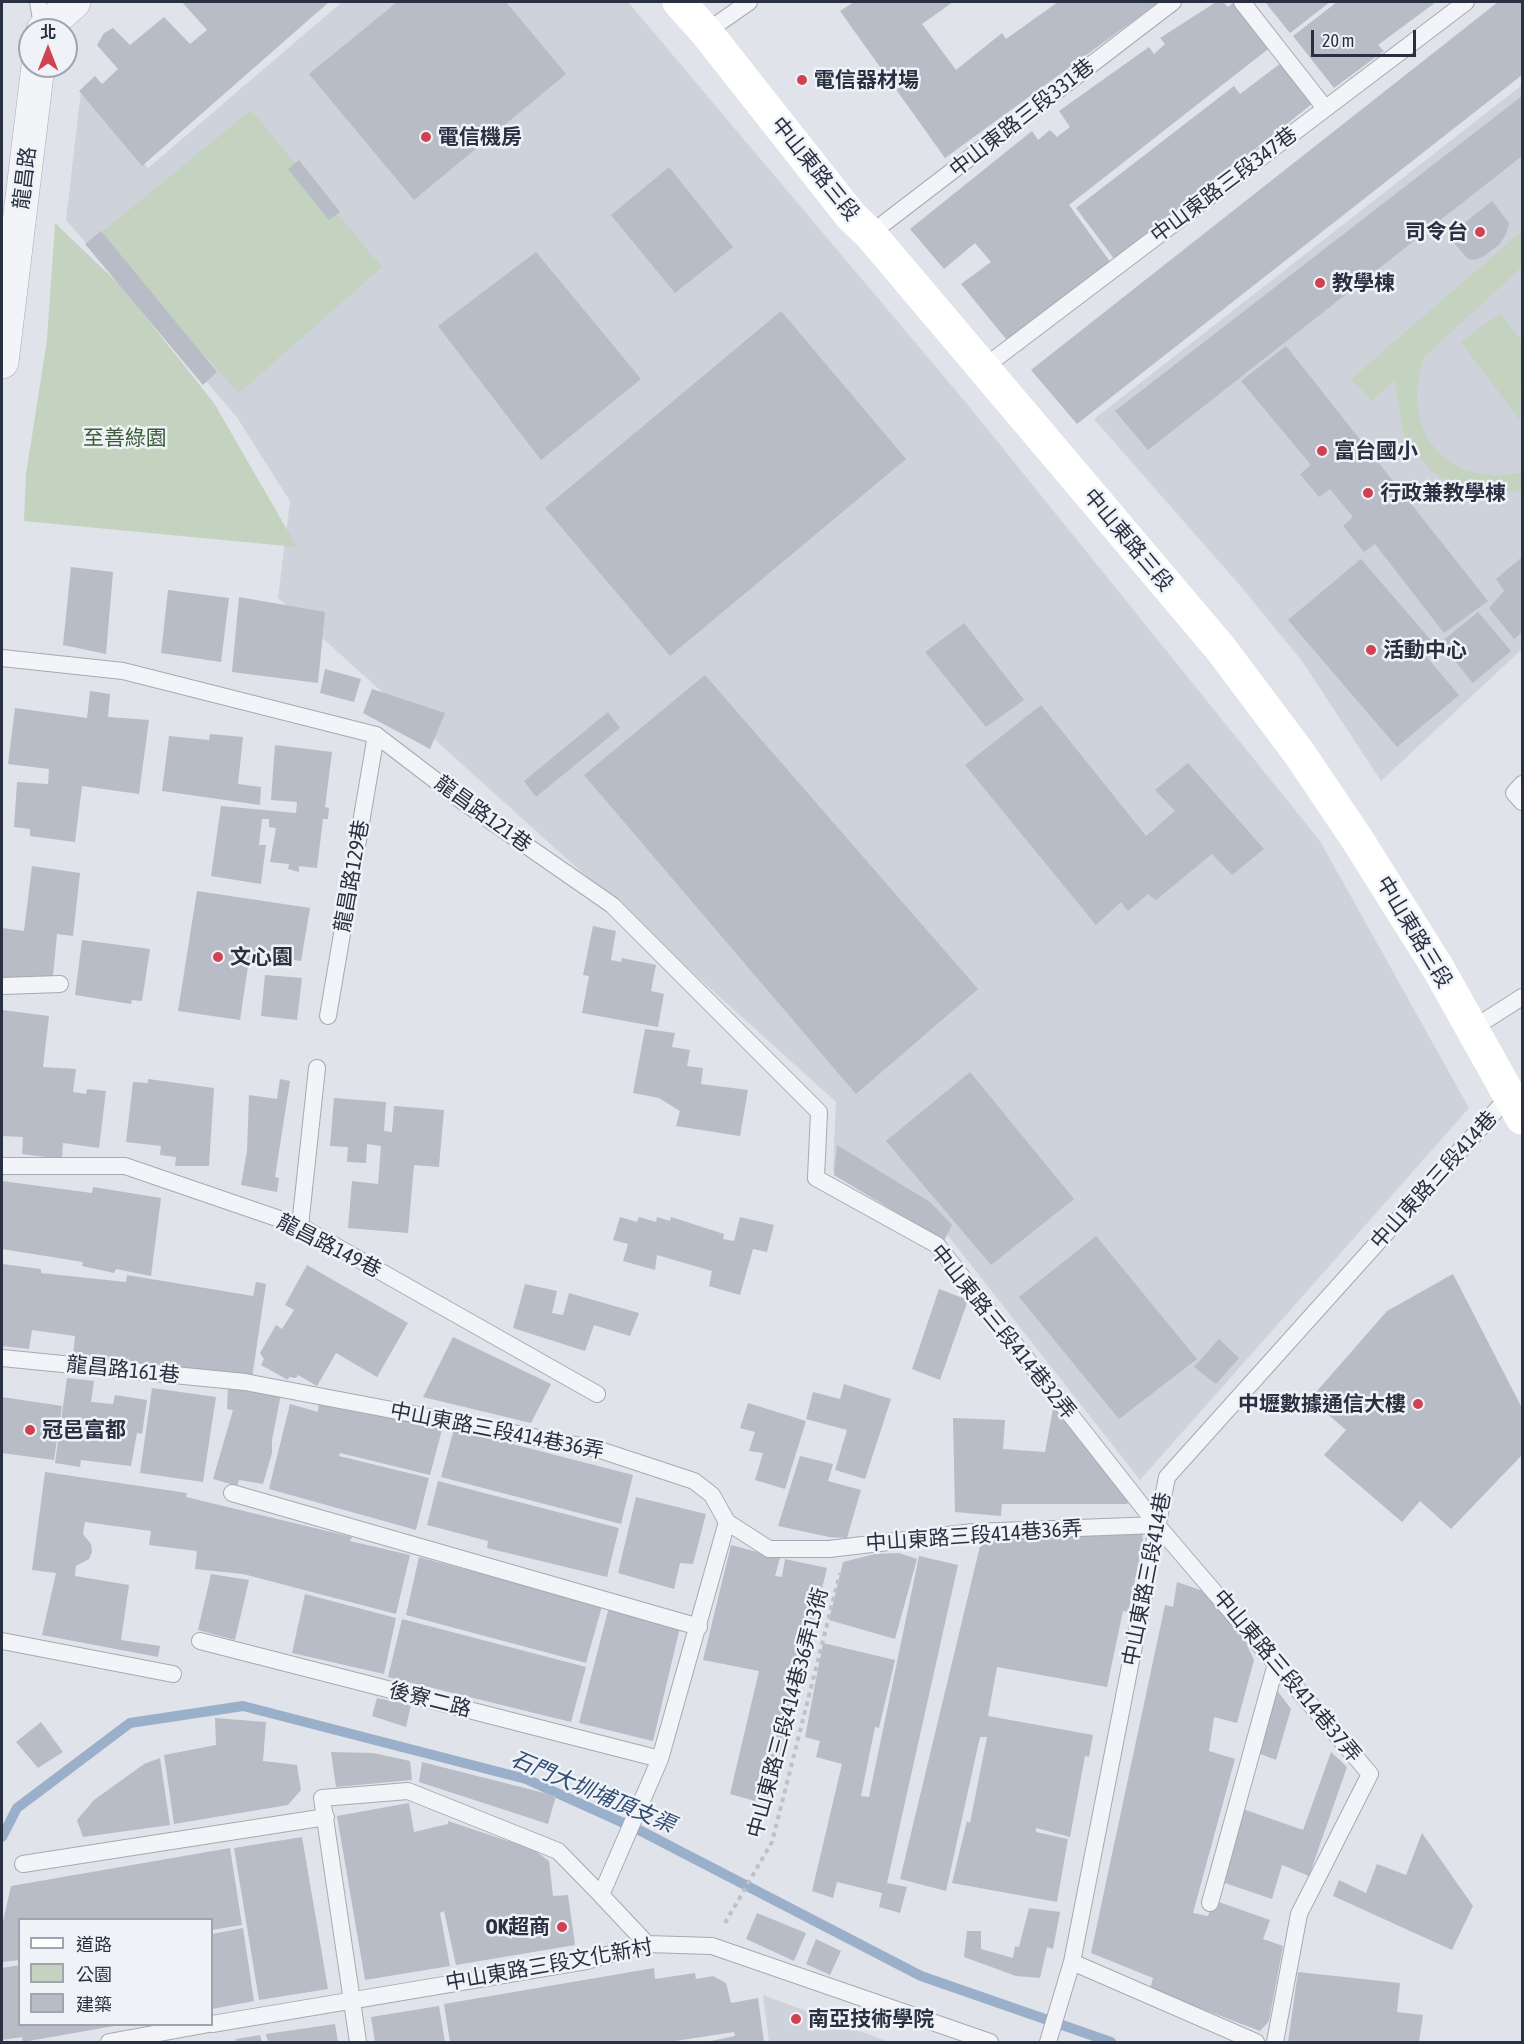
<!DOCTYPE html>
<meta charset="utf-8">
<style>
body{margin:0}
#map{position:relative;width:1524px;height:2044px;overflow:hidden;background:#e0e3e9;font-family:"Asap Condensed","Noto Sans TC",sans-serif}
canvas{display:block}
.frame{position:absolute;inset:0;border:3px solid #283041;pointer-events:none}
.legend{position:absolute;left:18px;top:1918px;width:195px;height:108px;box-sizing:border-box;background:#eff2f6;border:2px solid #9fa4ae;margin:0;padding:8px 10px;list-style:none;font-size:18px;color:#283041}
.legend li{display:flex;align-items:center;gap:12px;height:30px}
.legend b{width:30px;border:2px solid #9fa4ae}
.north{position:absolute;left:18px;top:18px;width:60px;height:60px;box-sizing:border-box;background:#eff2f6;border:2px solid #9fa4ae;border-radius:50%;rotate:0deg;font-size:16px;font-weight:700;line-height:24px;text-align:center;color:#283041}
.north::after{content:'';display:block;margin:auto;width:21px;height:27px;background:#d14251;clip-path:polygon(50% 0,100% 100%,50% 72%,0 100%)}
.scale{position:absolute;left:1311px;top:30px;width:105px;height:27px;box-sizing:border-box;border:3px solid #283041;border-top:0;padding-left:8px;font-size:18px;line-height:21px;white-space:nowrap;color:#283041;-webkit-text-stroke:4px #eff2f6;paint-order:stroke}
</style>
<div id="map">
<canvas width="1524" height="2044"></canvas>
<div class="frame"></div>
<ul class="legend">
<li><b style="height:8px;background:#fff"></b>道路</li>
<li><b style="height:16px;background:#c4d3c0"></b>公園</li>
<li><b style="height:16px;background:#b7bcc6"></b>建築</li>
</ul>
<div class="north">北</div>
<div class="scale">20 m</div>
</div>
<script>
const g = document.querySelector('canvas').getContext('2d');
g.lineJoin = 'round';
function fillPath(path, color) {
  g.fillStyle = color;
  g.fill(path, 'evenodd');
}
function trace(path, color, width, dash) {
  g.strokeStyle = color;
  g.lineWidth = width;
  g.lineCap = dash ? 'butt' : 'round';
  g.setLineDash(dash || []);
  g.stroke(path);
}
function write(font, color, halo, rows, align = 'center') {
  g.font = font + ' "Asap Condensed","Noto Sans TC",sans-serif';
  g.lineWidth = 5;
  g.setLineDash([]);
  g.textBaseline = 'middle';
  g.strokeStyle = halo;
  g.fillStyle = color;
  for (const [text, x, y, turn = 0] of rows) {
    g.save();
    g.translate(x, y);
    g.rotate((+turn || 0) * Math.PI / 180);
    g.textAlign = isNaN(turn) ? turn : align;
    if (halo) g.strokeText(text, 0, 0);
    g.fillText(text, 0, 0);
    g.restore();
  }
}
fillPath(new Path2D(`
 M 342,2 L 628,2 L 968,405 L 1320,841 L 1469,1108 L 1140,1480 L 949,1237 L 833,1171 L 836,1102 L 278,598 L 290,501 L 236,416 L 66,220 L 81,91 L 148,168 Z
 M 1522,85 L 1522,649 L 1381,781 L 1302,661 L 1243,589 L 1094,419 Z
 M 763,1995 L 889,2042 L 769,2042 Z`), '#ced2db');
fillPath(new Path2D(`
 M 251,110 L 382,267 L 239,393 L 96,237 Z
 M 55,223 L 122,287 L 214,403 L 297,547 L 24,521 L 26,474 L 47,340 Z
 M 1522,231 L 1522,267 L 1424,357 C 1399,429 1445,489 1522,472 L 1522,491 L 1474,494 L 1433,473 L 1410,445 L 1402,429 L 1395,380 L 1372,401 L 1351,379 Z
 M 1500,313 L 1522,342 L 1520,420 L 1461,342 Z`), '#c4d3c0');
trace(new Path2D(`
 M 2,1837 L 17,1808 L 130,1723 L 243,1706 L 526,1779 L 639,1830 L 921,1976 L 1111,2042`), '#9aafca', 10);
fillPath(new Path2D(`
 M 182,2 L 329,2 L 142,166 L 79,91 L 95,76 L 102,84 L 118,69 L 97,45 L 104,33 L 113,28 L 130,45 L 164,17 L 190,44 L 207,30 Z
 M 397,2 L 506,2 L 566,74 L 414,200 L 309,74 Z
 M 854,2 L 953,2 L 922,24 L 956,70 L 1002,33 L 1006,39 L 1058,2 L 1159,2 L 945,158 L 840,11 Z
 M 1216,2 L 1223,2 L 1228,7 L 1234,2 L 1272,46 L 1069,205 L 1111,263 L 1020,334 L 1006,339 L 961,284 L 991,262 L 975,243 L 944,269 L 910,229 L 1032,131 L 1038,140 L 1050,130 L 1057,137 L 1070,127 L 1059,111 L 1149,47 L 1154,54 L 1165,44 L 1160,38 Z
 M 1265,2 L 1330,2 L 1290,33 Z
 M 1337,2 L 1436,2 L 1378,45 L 1384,51 L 1334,88 L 1293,36 Z
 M 1498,2 L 1522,2 L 1522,75 L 1077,424 L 1031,370 Z
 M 1285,60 L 1317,100 L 1115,260 L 1076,208 L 1234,86 L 1240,94 Z
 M 1522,96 L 1522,156 L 1148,450 L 1115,411 Z
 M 299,160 L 340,212 L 329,220 L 288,169 Z
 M 669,167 L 733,247 L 675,293 L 611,215 Z
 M 1492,201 L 1509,223 L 1506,234 L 1500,244 L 1484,256 L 1475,260 L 1468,259 L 1448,236 Z
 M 101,231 L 217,372 L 203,385 L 85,244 Z
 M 536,252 L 641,379 L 541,460 L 438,326 Z
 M 781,311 L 906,459 L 670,656 L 545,508 Z
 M 1286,346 L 1488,601 L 1444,633 L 1375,544 L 1364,552 L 1343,526 L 1353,517 L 1330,489 L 1319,497 L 1300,474 L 1311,465 L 1241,381 Z
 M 1522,557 L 1522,632 L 1514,639 L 1489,608 L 1504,591 L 1496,579 Z
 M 1361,559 L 1435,645 L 1424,654 L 1459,695 L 1397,747 L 1288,620 Z
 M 71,567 L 113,572 L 106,654 L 63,645 Z
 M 168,590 L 229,598 L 221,662 L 161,653 Z
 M 239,597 L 325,612 L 318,683 L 232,672 Z
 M 1478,612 L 1511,651 L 1473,683 L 1440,643 Z
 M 964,623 L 1024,700 L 986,727 L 925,652 Z
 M 325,669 L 361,679 L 354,702 L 320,693 Z
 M 705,675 L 978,989 L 856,1094 L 584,775 Z
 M 372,689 L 445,713 L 430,749 L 363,713 Z
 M 90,691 L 110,694 L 108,717 L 149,720 L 139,794 L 82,786 L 75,842 L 30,836 L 30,829 L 14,827 L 17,782 L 48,784 L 49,769 L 8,764 L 15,708 L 87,718 Z
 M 1041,705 L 1146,836 L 1175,811 L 1155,790 L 1188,763 L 1264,849 L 1232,875 L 1212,854 L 1156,900 L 1148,894 L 1128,911 L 1121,902 L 1096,925 L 965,765 Z
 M 608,712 L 620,728 L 536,797 L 524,781 Z
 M 210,734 L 243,737 L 238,784 L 261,787 L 260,805 L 162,791 L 169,736 L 209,740 Z
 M 275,745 L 332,752 L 325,807 L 329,808 L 328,819 L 323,819 L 317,868 L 299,866 L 299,872 L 288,869 L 289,864 L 270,862 L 276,828 L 269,827 L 269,819 L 262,819 L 259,845 L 266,845 L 261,884 L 211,876 L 221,806 L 296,813 L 297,802 L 271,800 Z
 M 32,866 L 80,873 L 73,936 L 57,934 L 52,986 L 2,981 L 2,928 L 24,931 Z
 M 197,891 L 310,908 L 301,961 L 250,953 L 240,1020 L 178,1011 Z
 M 593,926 L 616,931 L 611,960 L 621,962 L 622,958 L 656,965 L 651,991 L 664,994 L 658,1027 L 582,1013 L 589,976 L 583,975 Z
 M 82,940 L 150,949 L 142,1001 L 132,1000 L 131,1004 L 75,995 Z
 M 265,975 L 302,978 L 297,1020 L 261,1016 Z
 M 2,1010 L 49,1016 L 43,1067 L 76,1069 L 73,1092 L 86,1094 L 87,1089 L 106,1091 L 99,1148 L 63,1143 L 62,1159 L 22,1154 L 23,1137 L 2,1136 Z
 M 645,1029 L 675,1033 L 672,1047 L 690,1050 L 687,1066 L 703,1068 L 701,1084 L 748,1090 L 740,1136 L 676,1126 L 680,1111 L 659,1098 L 633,1093 Z
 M 970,1072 L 1074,1199 L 991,1265 L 886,1141 Z
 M 148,1079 L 214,1088 L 209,1166 L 175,1166 L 176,1157 L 160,1155 L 161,1146 L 126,1142 L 133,1082 L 148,1083 Z
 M 280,1079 L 290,1081 L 275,1177 L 279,1178 L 277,1192 L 241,1185 L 247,1151 L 249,1095 L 277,1099 Z
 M 334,1098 L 386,1102 L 384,1131 L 392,1132 L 394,1106 L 444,1110 L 439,1167 L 414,1165 L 408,1233 L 348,1228 L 352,1181 L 378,1184 L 381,1146 L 367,1144 L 366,1163 L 347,1162 L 348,1147 L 330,1146 Z
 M 837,1145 L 930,1202 L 952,1225 L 944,1241 L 834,1175 Z
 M 2,1181 L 92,1193 L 93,1187 L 161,1198 L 151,1276 L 116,1269 L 114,1273 L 82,1266 L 83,1262 L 2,1249 Z
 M 620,1217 L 637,1222 L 639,1217 L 656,1222 L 657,1217 L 670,1221 L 671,1217 L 724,1234 L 723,1239 L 734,1241 L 740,1217 L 774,1225 L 767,1252 L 753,1249 L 740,1295 L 709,1286 L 712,1271 L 657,1255 L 655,1270 L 623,1261 L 628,1244 L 613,1240 Z
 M 1096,1236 L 1197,1359 L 1119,1419 L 1019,1297 Z
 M 2,1264 L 41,1269 L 41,1273 L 126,1282 L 127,1275 L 253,1296 L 256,1282 L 266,1284 L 252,1378 L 73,1355 L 75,1336 L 32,1330 L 29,1349 L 2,1346 Z
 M 307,1265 L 408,1323 L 377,1377 L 336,1353 L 317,1386 L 298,1375 L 296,1378 L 289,1377 L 288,1380 L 261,1365 L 264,1359 L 260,1353 L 276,1325 L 282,1329 L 294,1310 L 285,1305 Z
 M 1453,1274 L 1522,1408 L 1522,1455 L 1451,1529 L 1420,1501 L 1402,1522 L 1324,1455 L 1346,1430 L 1310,1399 L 1387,1311 Z
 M 525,1284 L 557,1291 L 552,1313 L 563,1315 L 569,1293 L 639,1313 L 630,1336 L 594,1325 L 585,1351 L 513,1328 Z
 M 939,1289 L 968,1300 L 940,1380 L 912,1369 Z
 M 453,1337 L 551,1384 L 531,1423 L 423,1397 Z
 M 1219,1339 L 1239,1358 L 1216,1384 L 1194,1367 Z
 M 67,1378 L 94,1381 L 91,1402 L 113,1404 L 115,1395 L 147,1400 L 142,1434 L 137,1433 L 131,1466 L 81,1460 L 80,1467 L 55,1463 Z
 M 844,1384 L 891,1399 L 865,1479 L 835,1470 L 847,1430 L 806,1419 L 813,1392 L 840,1399 Z
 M 152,1388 L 216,1397 L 203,1482 L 140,1473 Z
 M 228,1388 L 281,1394 L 272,1440 L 272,1453 L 263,1484 L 239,1480 L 237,1486 L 213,1479 L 233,1410 L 227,1409 Z
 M 2,1397 L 62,1406 L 54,1460 L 2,1453 Z
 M 1055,1398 L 1133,1495 L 1127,1504 L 1002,1504 L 1001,1516 L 955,1512 L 953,1418 L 1005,1420 L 1003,1449 L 1045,1452 Z
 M 319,1401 L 443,1426 L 430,1475 L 340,1453 L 339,1456 L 429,1478 L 416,1530 L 269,1489 L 290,1404 L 318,1412 Z
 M 748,1403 L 806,1421 L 785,1489 L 755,1480 L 763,1453 L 749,1451 L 755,1432 L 740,1428 Z
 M 454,1429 L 633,1475 L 621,1524 L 441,1477 Z
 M 800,1456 L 833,1464 L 828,1481 L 861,1490 L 847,1538 L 829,1537 L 778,1526 Z
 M 45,1472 L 187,1493 L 186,1497 L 352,1537 L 350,1541 L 410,1555 L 396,1614 L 243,1574 L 195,1569 L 197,1551 L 149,1545 L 151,1531 L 85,1522 L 83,1534 L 91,1544 L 92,1552 L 89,1559 L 76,1566 L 75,1576 L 129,1585 L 121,1640 L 160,1646 L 158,1657 L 42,1635 L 56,1573 L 32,1570 Z
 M 438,1481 L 619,1528 L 607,1577 L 487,1548 L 488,1541 L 427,1525 Z
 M 636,1497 L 706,1514 L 693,1564 L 680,1563 L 674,1589 L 618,1573 Z
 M 1142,1526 L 1143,1543 L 1128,1612 L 1123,1611 L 1107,1687 L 997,1667 L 988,1716 L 1093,1735 L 1089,1757 L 1085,1756 L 1070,1837 L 1036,1828 L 1036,1832 L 1068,1839 L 1057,1902 L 952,1883 L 967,1821 L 970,1823 L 987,1737 L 980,1737 L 946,1891 L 900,1879 L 981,1542 Z
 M 731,1545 L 780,1558 L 775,1576 L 782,1577 L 785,1559 L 827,1568 L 769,1805 L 730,1794 L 759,1671 L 703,1660 Z
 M 899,1553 L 917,1559 L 895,1639 L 829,1620 L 843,1562 L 875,1554 Z
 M 919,1556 L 958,1565 L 887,1883 L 907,1887 L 900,1913 L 879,1907 L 882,1893 L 837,1882 L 833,1898 L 812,1891 L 842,1764 L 816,1757 L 820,1741 L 805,1737 L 823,1643 L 895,1660 L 879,1728 L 875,1727 L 861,1796 L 869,1797 Z
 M 419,1557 L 509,1581 L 604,1599 L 586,1663 L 406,1615 Z
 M 211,1574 L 249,1580 L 235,1640 L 198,1630 Z
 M 1177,1582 L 1209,1593 L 1234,1618 L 1254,1660 L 1237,1723 L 1214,1717 L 1209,1751 L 1235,1759 L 1193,1913 L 1208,1916 L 1213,1900 L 1270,1920 L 1263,1939 L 1283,1946 L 1269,2021 L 1260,2031 L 1150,1989 L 1153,1978 L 1091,1953 L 1165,1605 L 1173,1607 Z
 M 305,1594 L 396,1618 L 384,1674 L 292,1653 Z
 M 609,1607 L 682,1619 L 653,1741 L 579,1723 Z
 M 402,1619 L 586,1667 L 571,1722 L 388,1677 Z
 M 1276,1689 L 1291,1709 L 1276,1760 L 1258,1753 Z
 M 377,1698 L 411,1705 L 406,1727 L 372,1716 Z
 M 215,1718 L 266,1722 L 263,1761 L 297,1765 L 301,1790 L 288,1805 L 174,1824 L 164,1755 L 216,1745 Z
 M 41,1722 L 63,1752 L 38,1768 L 16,1742 Z
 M 331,1752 L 373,1753 L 410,1761 L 412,1780 L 336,1787 Z
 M 1331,1752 L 1347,1767 L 1309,1876 L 1282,1865 L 1272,1899 L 1219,1881 L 1240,1808 L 1303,1830 Z
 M 160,1758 L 170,1825 L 83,1837 L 77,1820 L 94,1800 L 144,1764 Z
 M 422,1762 L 556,1796 L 548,1824 L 419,1782 Z
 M 409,1803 L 414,1832 L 448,1824 L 448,1821 L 520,1845 L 522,1841 L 549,1861 L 553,1896 L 568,1895 L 575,1945 L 456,1965 L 444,1911 L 440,1913 L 450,1966 L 365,1980 L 337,1816 Z
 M 1422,1833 L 1473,1906 L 1452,1950 L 1333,1896 L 1339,1880 L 1366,1893 L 1377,1864 L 1406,1875 Z
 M 302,1837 L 328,1989 L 259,2000 L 234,1848 Z
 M 230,1848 L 242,1925 L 212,1930 L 212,1920 L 20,1920 L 20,1960 L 2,1962 L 2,1926 L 11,1886 Z
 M 1029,1908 L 1060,1912 L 1053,1949 L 1047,1947 L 1040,1978 L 1016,1976 L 964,1957 L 967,1931 L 981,1931 L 981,1949 L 1013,1958 L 1015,1946 L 1019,1947 Z
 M 757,1913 L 806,1933 L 794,1961 L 746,1939 Z
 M 243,1928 L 254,2001 L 212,2009 L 212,1934 Z
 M 816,1939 L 841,1951 L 830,1975 L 806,1964 Z
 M 20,1965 L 20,2024 L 114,2026 L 23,2042 L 22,2037 L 2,2040 L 2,1968 Z
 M 654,1968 L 655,1979 L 695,1973 L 696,1979 L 713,1976 L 726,1983 L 731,2003 L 758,1998 L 764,2042 L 706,2042 L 735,2036 L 734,2032 L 669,2042 L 450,2042 L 444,2004 Z
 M 1298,1972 L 1400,1983 L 1397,2012 L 1423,2015 L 1419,2042 L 1288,2042 Z
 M 439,2006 L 445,2042 L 375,2042 L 371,2017 Z
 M 335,2024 L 338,2042 L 268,2042 L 266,2034 Z
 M 260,2035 L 262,2042 L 235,2042 L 236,2039 Z`), '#b7bcc6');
const service = new Path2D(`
 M 38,2 L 43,30
 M 1242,2 L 1325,108
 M 706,32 L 749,2
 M 870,234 L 1173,2
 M 983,368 L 1466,2
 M 2,658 L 123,671 L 376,735 L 465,803 L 612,905 L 819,1112 L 816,1178 L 937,1245 L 1157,1525 L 1370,1774 L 1299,1914 L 1275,2042
 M 1522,784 L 1514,793 L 1522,802
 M 2,986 L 60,984
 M 328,1016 L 376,735
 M 1472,1029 L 1522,997
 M 2,1166 L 125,1166 L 300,1226 L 597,1394
 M 300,1226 L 317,1068
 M 2,1358 L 245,1382 L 597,1449 L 694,1481 L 712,1495 L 727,1522 L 660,1759 L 601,1895 L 647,1944
 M 232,1493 L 699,1627
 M 727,1522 L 769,1549 L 829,1549 L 973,1532 L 1157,1525
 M 2,1641 L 173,1674
 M 200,1641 L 660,1759
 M 23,1864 L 326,1817
 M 1210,1903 L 1276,1664
 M 1072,1962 L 1256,2042
 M 212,2024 L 586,1961 L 647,1944 L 712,1946 L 990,2042
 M 109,2042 L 209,2024
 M 358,2042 L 322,1798 L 408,1791 L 558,1851 L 601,1895
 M 1048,2042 L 1072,1962 L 1167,1477 L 1510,1095`);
const minor = new Path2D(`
 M 43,30 L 74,2
 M 2,362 L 38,66`);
trace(service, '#a5aab3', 18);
trace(minor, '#a5aab3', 34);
trace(new Path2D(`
 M 725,1923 L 772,1842 L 840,1573`), '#bdc1c8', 4, [4.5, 4.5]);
trace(service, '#f2f4f7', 16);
trace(minor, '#f2f4f7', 33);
trace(new Path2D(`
 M 679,2 L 706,32 L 851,216 L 870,234 L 1221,649 L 1299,753 L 1357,839 L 1438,968 L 1522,1118`), '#fff', 33);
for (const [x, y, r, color] of [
 [802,80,6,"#d14251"],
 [426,137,6,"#d14251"],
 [1480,232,6,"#d14251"],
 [1320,283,6,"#d14251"],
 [1322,451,6,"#d14251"],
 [1368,493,6,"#d14251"],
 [1371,650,6,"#d14251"],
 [218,957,6,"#d14251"],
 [1418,1404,6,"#d14251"],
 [30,1430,6,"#d14251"],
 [562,1927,6,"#d14251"],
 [796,2019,6,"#d14251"]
]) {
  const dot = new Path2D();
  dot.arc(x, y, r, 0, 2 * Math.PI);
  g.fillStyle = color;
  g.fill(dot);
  trace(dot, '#eff2f6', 2);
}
write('bold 21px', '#283041', '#eff2f6', [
 ["電信器材場",814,80],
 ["電信機房",438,137],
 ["司令台",1468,232,"right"],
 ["教學棟",1332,283],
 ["富台國小",1334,451],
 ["行政兼教學棟",1380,493],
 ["活動中心",1383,650],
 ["文心園",230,957],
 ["中壢數據通信大樓",1406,1404,"right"],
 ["冠邑富都",42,1430],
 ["OK超商",550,1927,"right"],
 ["南亞技術學院",808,2019]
], 'left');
write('21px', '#283041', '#eff2f6', [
 ["中山東路三段331巷",1022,118,-38],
 ["中山東路三段",815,169,51],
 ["龍昌路",25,178,-83],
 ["中山東路三段347巷",1224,185,-37],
 ["中山東路三段",1128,540,50],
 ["龍昌路121巷",483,814,36],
 ["龍昌路129巷",352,876,-80],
 ["中山東路三段",1414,932,59],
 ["中山東路三段414巷",1434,1180,-48],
 ["龍昌路149巷",329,1246,27],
 ["中山東路三段414巷32弄",1003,1332,51],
 ["龍昌路161巷",123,1370,6],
 ["中山東路三段414巷36弄",497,1431,11],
 ["中山東路三段414巷36弄",974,1536,-4],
 ["中山東路三段414巷",1147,1579,-79],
 ["中山東路三段414巷37弄",1287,1676,50],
 ["後寮二路",430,1700,14],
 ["中山東路三段414巷36弄13衖",788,1713,-75],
 ["中山東路三段文化新村",549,1965,-10]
]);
write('21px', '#3b5d35', '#eff2f6', [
 ["至善綠園",125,438]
]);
write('italic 22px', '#314d75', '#eff2f6', [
 ["石門大圳埔頂支渠",593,1792,23]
]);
</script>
